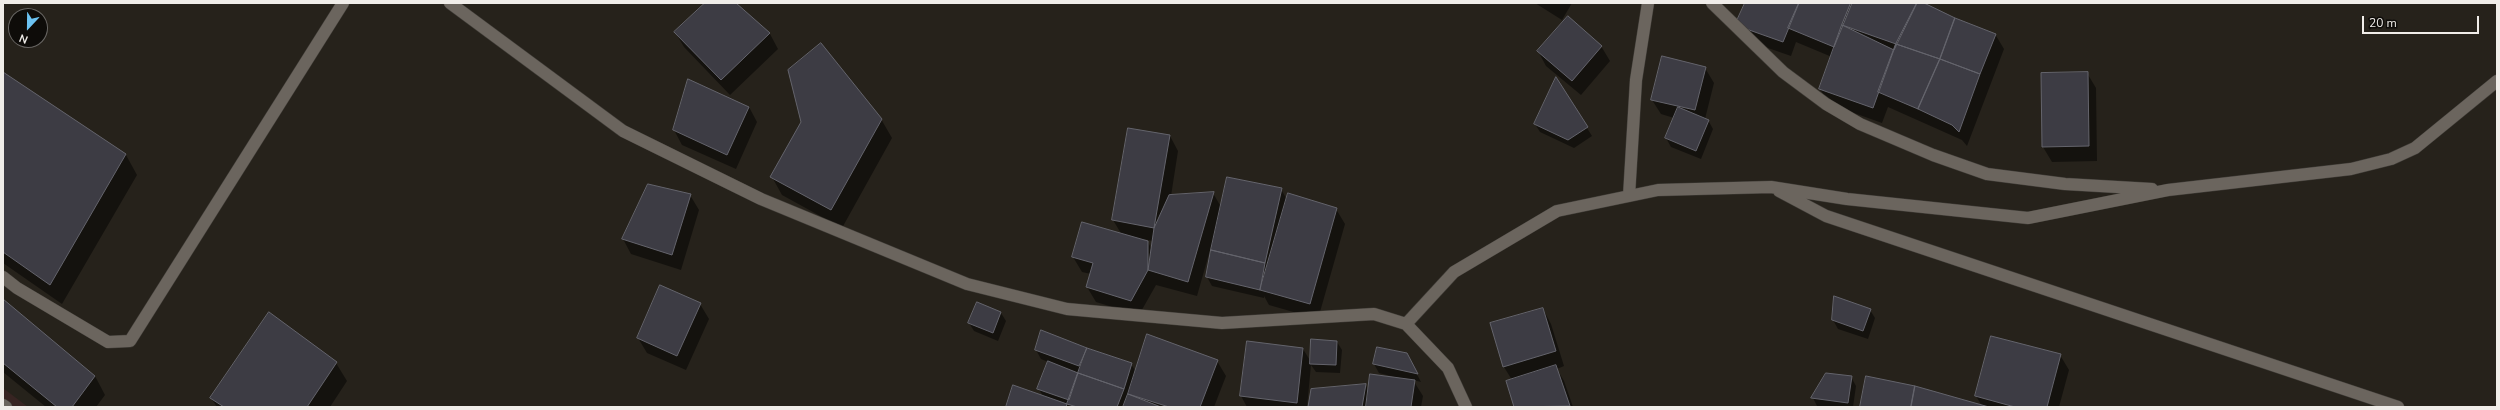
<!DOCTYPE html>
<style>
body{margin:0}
#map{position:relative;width:2500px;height:410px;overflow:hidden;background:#26221b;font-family:"Nunito Sans",sans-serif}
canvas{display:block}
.frame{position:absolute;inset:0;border:4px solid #f0ede9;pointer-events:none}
.north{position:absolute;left:8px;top:8px;width:40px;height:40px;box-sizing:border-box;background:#0e0c09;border:1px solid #686663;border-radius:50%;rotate:202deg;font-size:11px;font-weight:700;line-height:16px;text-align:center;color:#f0ede9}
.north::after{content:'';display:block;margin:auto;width:14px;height:18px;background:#6cc3f2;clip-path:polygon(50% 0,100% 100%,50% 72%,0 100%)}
.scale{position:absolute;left:2362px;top:16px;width:117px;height:18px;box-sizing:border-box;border:2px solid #f0ede9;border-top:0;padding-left:5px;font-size:12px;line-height:14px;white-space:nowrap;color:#f0ede9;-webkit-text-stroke:3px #0e0c09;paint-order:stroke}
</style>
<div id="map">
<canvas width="2500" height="410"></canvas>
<div class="frame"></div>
<div class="north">N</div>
<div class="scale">20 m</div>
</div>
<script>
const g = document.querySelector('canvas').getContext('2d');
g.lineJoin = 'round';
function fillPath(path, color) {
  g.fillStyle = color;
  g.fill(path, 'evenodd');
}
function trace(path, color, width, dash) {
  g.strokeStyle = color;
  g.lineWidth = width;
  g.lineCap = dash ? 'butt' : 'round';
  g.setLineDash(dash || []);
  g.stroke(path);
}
fillPath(new Path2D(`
 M 3,388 L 28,407 L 3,407 Z`), '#372422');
fillPath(new Path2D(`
 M 706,3 L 735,3 L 770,34 L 778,49 L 730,95 L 684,47 L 675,32 Z
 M 1535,3 L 1572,3 L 1562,20 Z
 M 1746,3 L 1922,3 L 1955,19 L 1995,34 L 2004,49 L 1967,146 L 1962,140 L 1888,107 L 1882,123 L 1829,104 L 1820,89 L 1832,57 L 1796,42 L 1791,56 L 1745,40 Z
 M 1601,46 L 1610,61 L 1581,95 L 1546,66 L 1538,51 Z
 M 1705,68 L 1714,83 L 1705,119 L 1708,120 L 1713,129 L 1701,159 L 1671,147 L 1666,138 L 1674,118 L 1661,114 L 1652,100 Z
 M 3,73 L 126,155 L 137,175 L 62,304 L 3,263 Z
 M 2087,73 L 2096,88 L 2097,161 L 2052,162 L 2043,147 Z
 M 1556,79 L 1592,136 L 1574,148 L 1540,132 L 1535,124 Z
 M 749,107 L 757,122 L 736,169 L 682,145 L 674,130 Z
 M 881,119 L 892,138 L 842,228 L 782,195 L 772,177 L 802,122 Z
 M 1170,136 L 1178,151 L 1171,196 L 1213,193 L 1221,207 L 1281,189 L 1287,200 L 1336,209 L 1345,224 L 1318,319 L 1269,305 L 1264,296 L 1264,298 L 1212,286 L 1207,277 L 1212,243 L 1197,296 L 1156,285 L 1139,315 L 1096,302 L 1087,287 L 1091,274 L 1082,272 L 1073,257 L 1122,235 L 1113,220 ZM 1143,239 L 1153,241 L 1152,250 L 1148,242 Z
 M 649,185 L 690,195 L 699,210 L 681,270 L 631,254 L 623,239 Z
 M 3,300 L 95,376 L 105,395 L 96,407 L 46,407 L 3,372 Z
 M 700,304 L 709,319 L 686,370 L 647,353 L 638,338 Z
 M 1543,309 L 1551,324 L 1564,366 L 1557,369 L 1564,381 L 1573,407 L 1515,407 L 1507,382 L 1512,380 L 1504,367 Z
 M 1870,310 L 1875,318 L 1868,339 L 1838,329 L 1833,320 Z
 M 1001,313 L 1006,321 L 998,341 L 974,331 L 969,323 Z
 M 1042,331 L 1131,364 L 1136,372 L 1217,361 L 1226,376 L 1214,407 L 1007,407 L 1043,396 L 1038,388 L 1048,362 L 1041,359 L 1036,350 Z
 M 1248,342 L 1303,349 L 1311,362 L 1337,342 L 1342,350 L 1340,373 L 1316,372 L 1311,365 L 1307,407 L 1247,407 L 1241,396 Z
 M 1406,354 L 1421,382 L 1413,380 L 1423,396 L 1421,407 L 1309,407 L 1366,386 L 1369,391 L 1406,380 L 1379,373 L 1374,364 Z
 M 2060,355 L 2069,370 L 2059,407 L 1861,407 L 1982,406 L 1976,396 Z
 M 336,363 L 347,381 L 330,407 L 217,407 L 211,398 Z
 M 1851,377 L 1856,386 L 1853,407 L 1817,406 L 1813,398 Z`), '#0007');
const building = new Path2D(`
 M 705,3 L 736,3 L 770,33 L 721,80 L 674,32 Z
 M 1745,3 L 1799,3 L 1783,42 L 1735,25 Z
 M 1799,3 L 1852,3 L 1834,47 L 1788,28 Z
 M 1851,3 L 1917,3 L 1894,50 L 1842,25 Z
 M 1917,3 L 1924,3 L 1955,18 L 1940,59 L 1896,44 Z
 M 1568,16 L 1602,46 L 1572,81 L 1537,51 Z
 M 1955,18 L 1996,34 L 1980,74 L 1940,59 Z
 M 1842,25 L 1896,44 L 1873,108 L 1819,89 Z
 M 821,43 L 882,119 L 831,210 L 770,177 L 801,122 L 788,70 Z
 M 1896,44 L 1940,59 L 1918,109 L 1878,92 Z
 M 1662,56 L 1706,67 L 1695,110 L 1651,100 Z
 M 1940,59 L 1980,74 L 1959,132 L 1952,125 L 1918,109 Z
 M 3,72 L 126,154 L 50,285 L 3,252 Z
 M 2088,72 L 2089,146 L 2042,147 L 2041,73 Z
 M 1556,77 L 1588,127 L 1568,140 L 1534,124 Z
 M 688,79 L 749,107 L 727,155 L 673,130 Z
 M 1678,107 L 1709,120 L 1696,151 L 1665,138 Z
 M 1128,128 L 1170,135 L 1154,228 L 1112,220 Z
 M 1227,177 L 1282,188 L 1265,263 L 1211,250 Z
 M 648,184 L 691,194 L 672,255 L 622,239 Z
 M 1214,192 L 1188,282 L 1148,270 L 1154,228 L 1169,195 Z
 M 1288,193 L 1337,208 L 1310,304 L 1260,290 Z
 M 1082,222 L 1148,241 L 1148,270 L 1131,301 L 1086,287 L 1093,263 L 1072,257 Z
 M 1211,250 L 1265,263 L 1260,290 L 1206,277 Z
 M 660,285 L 701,303 L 677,356 L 637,338 Z
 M 1834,296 L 1871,309 L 1863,331 L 1832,320 Z
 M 3,299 L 95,376 L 72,407 L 57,407 L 3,363 Z
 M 977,302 L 1001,312 L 993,333 L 968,323 Z
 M 1543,308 L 1556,351 L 1503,367 L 1490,323 Z
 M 269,312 L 337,362 L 307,407 L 224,407 L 210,398 Z
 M 1041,330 L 1087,348 L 1079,366 L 1035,350 Z
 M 1147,334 L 1218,360 L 1200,407 L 1169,407 L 1128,394 Z
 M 1991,336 L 2061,354 L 2047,407 L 2015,407 L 1975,396 Z
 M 1311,339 L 1337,341 L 1336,365 L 1310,364 Z
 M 1247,341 L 1303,348 L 1297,403 L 1240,396 Z
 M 1377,347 L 1407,353 L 1418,374 L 1373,364 Z
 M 1087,348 L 1132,363 L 1124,389 L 1078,373 Z
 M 1048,361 L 1078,373 L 1069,400 L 1037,389 Z
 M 1556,365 L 1570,406 L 1514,407 L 1506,381 Z
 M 1078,373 L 1124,389 L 1117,407 L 1077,407 L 1067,404 Z
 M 1826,373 L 1852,376 L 1848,403 L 1811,398 Z
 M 1370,374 L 1415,380 L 1411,407 L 1366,407 Z
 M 1866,376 L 1915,386 L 1911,407 L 1860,407 Z
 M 1366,384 L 1362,407 L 1308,407 L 1311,389 Z
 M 1013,385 L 1067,404 L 1066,407 L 1006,407 Z
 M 1915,386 L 1989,407 L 1911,407 Z
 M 1128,394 L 1161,407 L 1123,407 Z`);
fillPath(building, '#3d3c44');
trace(building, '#64646c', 1);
const minor = new Path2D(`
 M 450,3 L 623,131 L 761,199 L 967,284 L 1067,309 L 1222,323 L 1374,314 L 1406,324 L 1448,368 L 1466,407
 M 1712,3 L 1783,72 L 1826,104 L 1860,124 L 1933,155 L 1987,174 L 2065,184 L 2152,189
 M 1779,191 L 1826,216 L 2398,407
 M 1629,196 L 1636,80 L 1648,3
 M 3,277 L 17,288 L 108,342 L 130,341 L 343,3
 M 1406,324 L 1454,272 L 1557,211 L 1658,190 L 1771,187 L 1847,199 L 2028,218 L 2168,190 L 2351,169 L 2391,159 L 2415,148 L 2497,81
 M 3,405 L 6,407`);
trace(minor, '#403d38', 13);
trace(minor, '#6b655e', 12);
</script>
